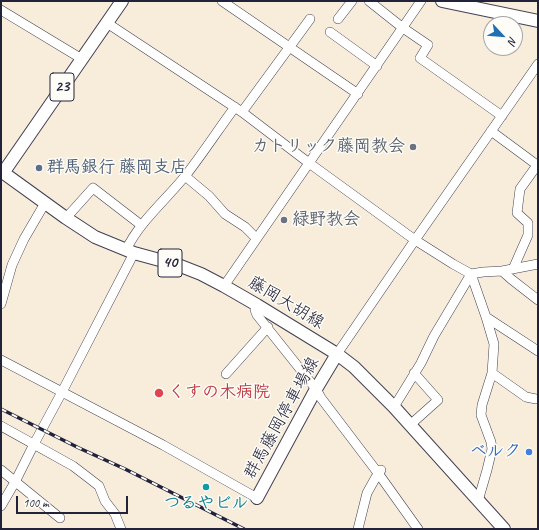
<!DOCTYPE html>
<meta charset="utf-8">
<style>
body{margin:0}
#map{position:relative;width:539px;height:530px;overflow:hidden;background:#f8ecda;font-family:Caveat,sans-serif}
canvas{display:block}
.frame{position:absolute;inset:0;border:2px solid #22223b;pointer-events:none}
.north{position:absolute;left:483px;top:16px;width:40px;height:40px;box-sizing:border-box;background:#fdfcf7;border:1px solid #a5a5ac;border-radius:50%;rotate:116deg;font-size:11px;font-weight:700;line-height:16px;text-align:center;color:#22223b}
.north::after{content:'';display:block;margin:auto;width:14px;height:18px;background:#1f6fb2;clip-path:polygon(50% 0,100% 100%,50% 72%,0 100%)}
.scale{position:absolute;left:16px;top:496px;width:112px;height:18px;box-sizing:border-box;border:2px solid #22223b;border-top:0;padding-left:5px;font-size:12px;line-height:14px;white-space:nowrap;color:#22223b;-webkit-text-stroke:3px #fdfcf7;paint-order:stroke}
</style>
<div id="map">
<canvas width="539" height="530"></canvas>
<div class="frame"></div>
<div class="north">N</div>
<div class="scale">100 m</div>
</div>
<script>
const g = document.querySelector('canvas').getContext('2d');
g.lineJoin = 'round';
function trace(path, color, width, dash) {
  g.strokeStyle = color;
  g.lineWidth = width;
  g.lineCap = dash ? 'butt' : 'round';
  g.setLineDash(dash || []);
  g.stroke(path);
}
function write(font, color, halo, rows, align = 'center') {
  g.font = font + ' Caveat,"Klee One",sans-serif';
  g.lineWidth = 3;
  g.setLineDash([]);
  g.textBaseline = 'middle';
  g.strokeStyle = halo;
  g.fillStyle = color;
  for (const [text, x, y, turn = 0] of rows) {
    g.save();
    g.translate(x, y);
    g.rotate((+turn || 0) * Math.PI / 180);
    g.textAlign = isNaN(turn) ? turn : align;
    if (halo) g.strokeText(text, 0, 0);
    g.fillText(text, 0, 0);
    g.restore();
  }
}
const minor = new Path2D(`
 M 222,1 L 358,94
 M 369,1 L 403,28 L 428,45 L 420,58 L 502,116
 M 1,10 L 82,59
 M 338,19 L 352,1
 M 107,23 L 242,112 L 309,163 L 415,240 L 453,264 L 471,274 L 483,272 L 502,271 L 538,264
 M 330,32 L 377,66
 M 242,112 L 310,19
 M 491,131 L 537,165
 M 185,176 L 209,196 L 225,214 L 245,227 L 256,238
 M 66,218 L 93,188 L 141,225
 M 126,250 C 140,221 166,200 186,175 C 203,153 218,130 235,107
 M 513,269 L 528,235 L 528,223 L 517,213 L 520,189 L 538,164
 M 502,271 L 511,279 L 538,300
 M 471,274 L 486,317 L 494,344 L 492,373 L 482,405 L 481,415 L 491,442 L 492,449 L 487,470 L 478,501
 M 224,286 L 421,1
 M 1,304 L 12,265 L 24,239 L 45,203
 M 257,305 L 255,310 L 257,315 L 316,389 L 321,398 L 378,473 L 418,529
 M 486,317 L 538,351
 M 337,354 L 415,240 L 538,64
 M 1,360 L 163,445 L 257,498
 M 492,373 L 526,397 L 536,399
 M 226,374 L 268,327
 M 394,407 L 421,363 L 434,336 L 471,274
 M 410,425 L 438,400 L 414,373
 M 1,426 L 73,466 L 90,479 L 99,486 L 105,501 L 115,514 L 121,529
 M 1,470 L 60,518
 M 1,506 L 15,482 L 34,444 L 62,392 L 134,253
 M 358,529 L 367,493 L 376,477 L 381,470`);
const major = new Path2D(`
 M 442,1 L 538,21
 M 1,171 L 66,218 L 95,237 L 134,253 L 178,265 L 201,274 L 224,286 L 257,305 L 337,354 L 354,367 L 394,407 L 504,529
 M 3,173 L 122,1
 M 257,498 L 316,389 L 337,354`);
trace(minor, '#424053', 10);
trace(major, '#424053', 14);
trace(minor, '#fff', 9);
trace(major, '#fff', 12);
const rail = new Path2D(`
 M 1,409 L 79,448 L 125,469 L 244,529`);
trace(rail, '#22223b', 3.5);
trace(rail, '#fdfcf7', 2, [6]);
for (const [x, y, r, color] of [
 [413,147,4,"#6b7280"],
 [39,168,4,"#5c6f8a"],
 [284,220,4,"#6b7280"],
 [159,393,5,"#e0444e"],
 [529,452,4,"#3f7fe0"],
 [206,487,4,"#0f9aa8"]
]) {
  const dot = new Path2D();
  dot.arc(x, y, r, 0, 2 * Math.PI);
  g.fillStyle = color;
  g.fill(dot);
  trace(dot, '#fdfcf7', 1.5);
}
for (const [x, y, w] of [
 [62,87,24],
 [170,263,24]
]) {
  const box = new Path2D();
  box.roundRect(x - w / 2, y - 14, w, 28, 3);
  g.fillStyle = '#fdfcf7';
  g.fill(box);
  trace(box, '#22223b', 1);
}
write('bold 16px', '#22223b', null, [
 ["23",62,87],
 ["40",170,263]
]);
write('bold 17px', '#5b616d', '#fdfcf7', [
 ["カトリック藤岡教会",405,147],
 ["緑野教会",292,220,"left"]
], 'right');
write('bold 17px', '#4e5e75', '#fdfcf7', [
 ["群馬銀行 藤岡支店",47,168]
], 'left');
write('17px', '#22223b', '#fdfcf7', [
 ["藤岡大胡線",286,303,31],
 ["群馬藤岡停車場線",282,418,-61]
]);
write('bold 17px', '#be3a42', '#fdfcf7', [
 ["くすの木病院",168,393]
], 'left');
write('bold 17px', '#366cbe', '#fdfcf7', [
 ["ベルク",521,452]
], 'right');
write('bold 17px', '#0d838f', '#fdfcf7', [
 ["つるやビル",206,504]
]);
</script>
